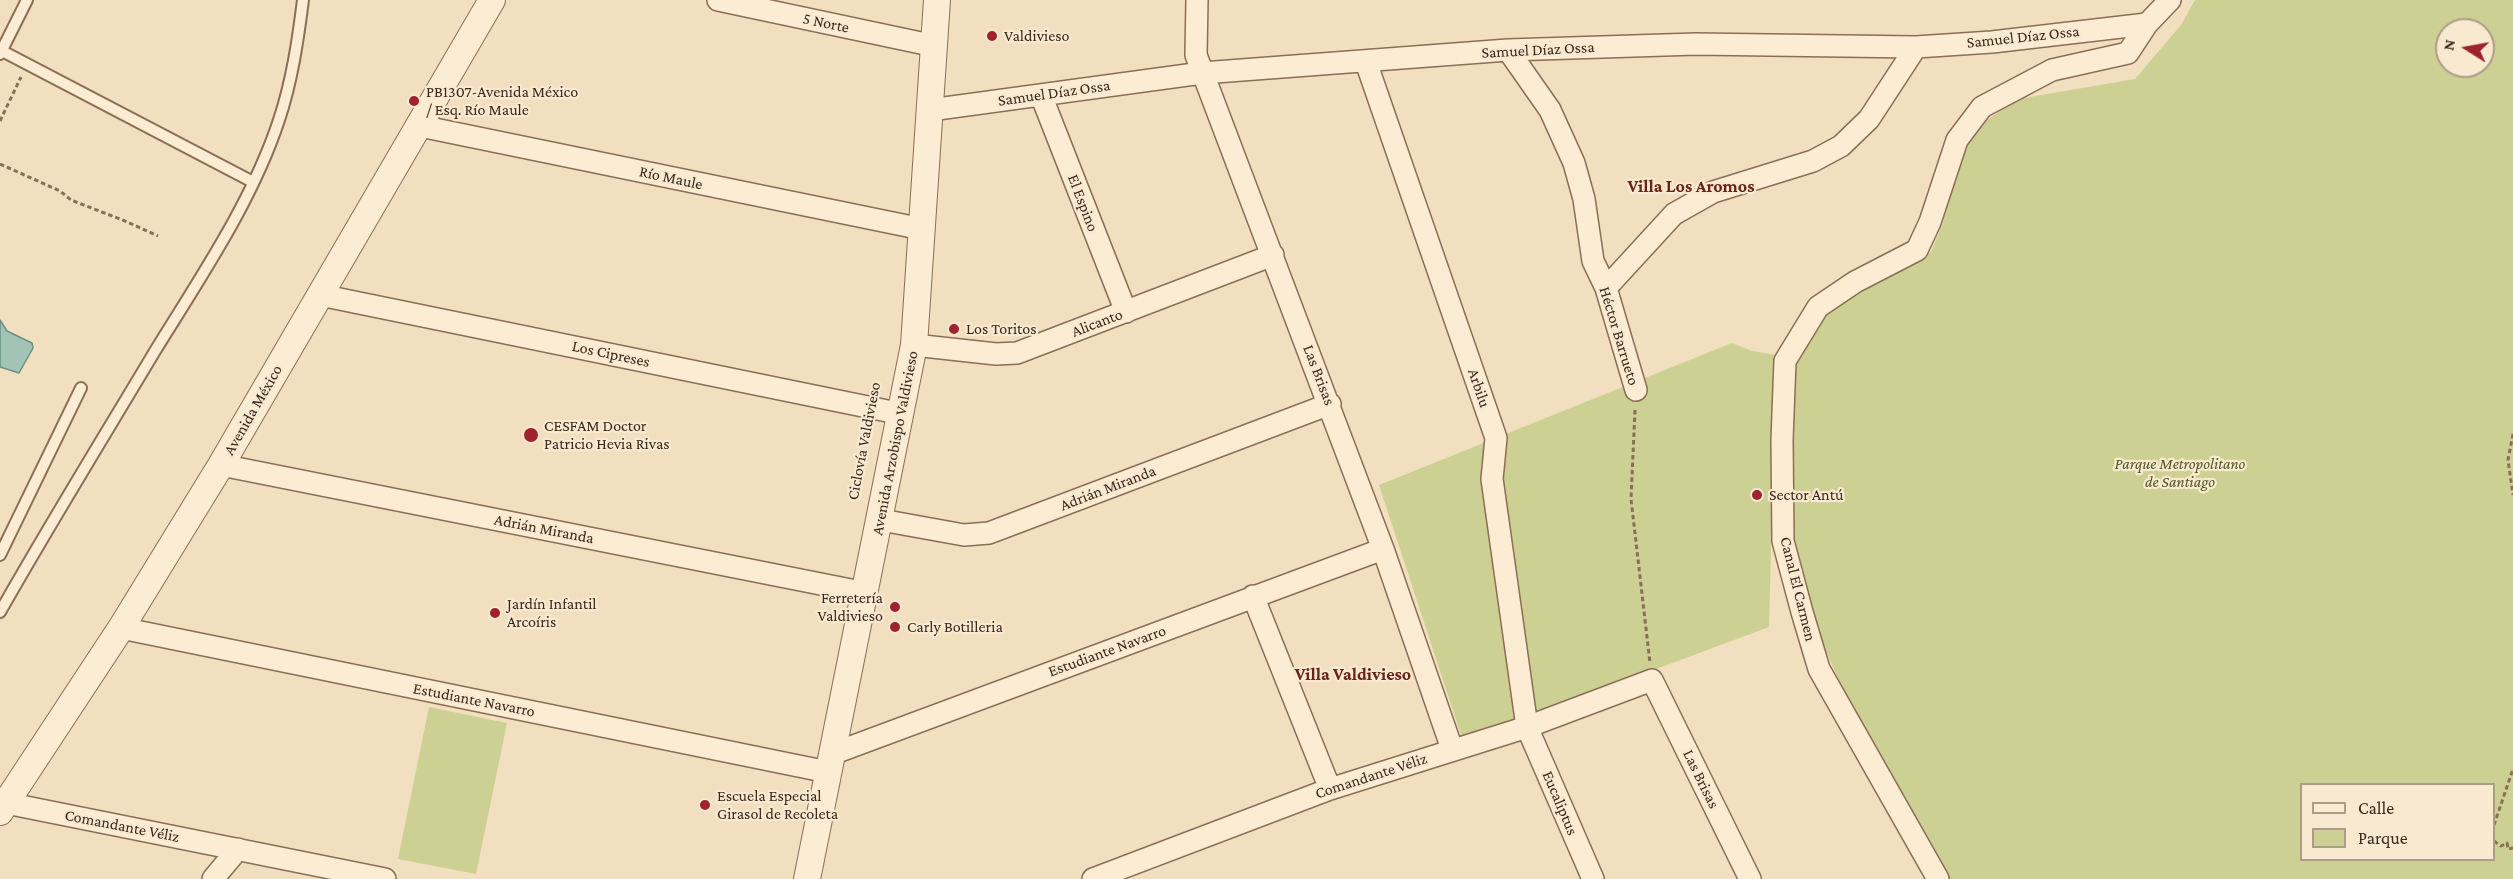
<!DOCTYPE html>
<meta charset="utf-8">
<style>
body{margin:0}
#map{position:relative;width:2513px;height:879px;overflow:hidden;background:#f1dfbf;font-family:"Crimson Pro",serif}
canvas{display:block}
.legend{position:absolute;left:2300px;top:783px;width:195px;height:78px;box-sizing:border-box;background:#f8e9d0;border:2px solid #ac9c88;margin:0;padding:8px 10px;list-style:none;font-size:18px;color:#3a281c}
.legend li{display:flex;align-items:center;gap:12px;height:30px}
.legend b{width:30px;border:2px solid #ac9c88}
.north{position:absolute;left:2435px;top:18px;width:60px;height:60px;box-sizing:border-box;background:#f8e9d0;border:2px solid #ac9c88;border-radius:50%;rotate:281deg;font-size:16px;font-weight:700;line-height:24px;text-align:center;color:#3a281c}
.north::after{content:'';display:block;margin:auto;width:21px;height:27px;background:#9f222c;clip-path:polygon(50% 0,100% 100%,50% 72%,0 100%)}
</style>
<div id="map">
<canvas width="2513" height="879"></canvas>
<ul class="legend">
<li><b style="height:8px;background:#fbecd3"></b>Calle</li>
<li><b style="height:16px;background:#cdd093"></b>Parque</li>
</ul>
<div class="north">N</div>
</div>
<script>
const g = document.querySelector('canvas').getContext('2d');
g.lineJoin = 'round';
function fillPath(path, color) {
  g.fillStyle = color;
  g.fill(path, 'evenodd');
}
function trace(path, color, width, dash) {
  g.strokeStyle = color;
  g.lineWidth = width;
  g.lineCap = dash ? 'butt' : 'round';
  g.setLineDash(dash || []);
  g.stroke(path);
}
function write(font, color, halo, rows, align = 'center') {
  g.font = font + ' "Crimson Pro",serif';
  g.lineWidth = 4.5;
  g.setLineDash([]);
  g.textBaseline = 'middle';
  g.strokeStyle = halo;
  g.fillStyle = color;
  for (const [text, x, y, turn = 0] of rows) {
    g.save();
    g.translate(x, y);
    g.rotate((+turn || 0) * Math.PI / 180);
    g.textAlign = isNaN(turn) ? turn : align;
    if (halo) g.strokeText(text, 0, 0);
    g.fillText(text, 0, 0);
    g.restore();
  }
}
fillPath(new Path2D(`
 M 2195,0 L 2513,0 L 2513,879 L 1927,879 L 1814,624 L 1802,586 L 1792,532 L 1792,358 L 1821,312 L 1931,252 L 1943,223 L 1954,166 L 1974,129 L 2018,99 L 2135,79 L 2181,25 ZM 2447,30 L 2483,30 L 2483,66 L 2447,66 ZM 2302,784 L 2494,784 L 2494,860 L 2302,860 Z
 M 1732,343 L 1752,351 L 1776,355 L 1769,627 L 1463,741 L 1379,485 Z
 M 429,707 L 507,723 L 476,874 L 398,859 Z`), '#cdd093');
const water = new Path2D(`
 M 0,320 L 7,331 L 32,343 L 33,348 L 19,373 L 0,367 Z`);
fillPath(water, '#a3c3b7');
trace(water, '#699184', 1.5);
const service = new Path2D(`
 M 2,51 L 253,182
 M 0,54 L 27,0
 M 0,555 L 81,388
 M 0,612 C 50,524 103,438 155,351 C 200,278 252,202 279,120 C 292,81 298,40 303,0`);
const minor = new Path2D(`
 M 718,0 L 935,46
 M 1197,0 L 1196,55 L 1383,549 L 1452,749
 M 1508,50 L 1550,110 L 1574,163 L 1584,199 L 1593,261 L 1606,288 L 1636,390
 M 1366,62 L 1496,438 L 1492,479 L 1527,727 L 1593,879
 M 1041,95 L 1126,312
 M 930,110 L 1202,73 L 1508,50 L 1696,44 L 1916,47 L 1992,42 L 2147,24
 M 420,126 L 922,229
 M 1606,288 L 1674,214 L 1713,192 L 1813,161 L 1841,146 L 1869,119 L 1916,47
 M 320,295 L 902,414
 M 914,345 L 996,354 L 1017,353 L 1273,255
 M 221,465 L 866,593
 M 881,520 L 964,535 L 989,533 L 1330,404
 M 1253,596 L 1330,789
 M 121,628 L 828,772
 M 832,754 L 1383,549
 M 6,803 L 385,879
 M 213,879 L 238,849
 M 1093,879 L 1330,789 L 1527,727 L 1652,680 L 1750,879
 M 1938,879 L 1819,669 L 1802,612 L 1783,541 L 1782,440 L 1785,361 L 1818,307 L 1855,282 L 1917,250 L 1930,222 L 1957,140 L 1982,107 L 2052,70 L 2128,53 L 2147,24 L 2170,0`);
const tertiary = new Path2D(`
 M 0,812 L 121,628 L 221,465 L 492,0
 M 807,879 L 914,345 L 937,0`);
trace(service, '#8b6e56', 14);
trace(minor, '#8b6e56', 24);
trace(tertiary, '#8b6e56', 28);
trace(new Path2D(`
 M 0,121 L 21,77
 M 0,164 L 60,191 L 71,200 L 125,221 L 158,236
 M 1635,410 L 1631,499 L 1650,663
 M 2513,434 L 2508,460 L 2513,495
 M 2494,825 L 2513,769
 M 2494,841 L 2501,846 L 2507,843 L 2508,849 L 2513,848`), '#8b6e56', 3, [4.5, 3]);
trace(service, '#fbecd3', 10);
trace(minor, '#fbecd3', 21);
trace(tertiary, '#fbecd3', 26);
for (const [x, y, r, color] of [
 [992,36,6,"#9f222c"],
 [414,101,6,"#9f222c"],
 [954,329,6,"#9f222c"],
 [531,435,8,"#9f222c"],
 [1757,495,6,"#9f222c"],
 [895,607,6,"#9f222c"],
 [495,613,6,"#9f222c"],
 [895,627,6,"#9f222c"],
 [705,805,6,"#9f222c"]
]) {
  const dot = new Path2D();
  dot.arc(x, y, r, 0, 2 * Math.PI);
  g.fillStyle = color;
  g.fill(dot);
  trace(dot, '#f8e9d0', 2);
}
write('16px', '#3a281c', '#f8e9d0', [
 ["5 Norte",826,23,12],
 ["Samuel Díaz Ossa",2023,37,-6],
 ["Samuel Díaz Ossa",1538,50,-3],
 ["Samuel Díaz Ossa",1054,93,-8],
 ["Río Maule",671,178,12],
 ["El Espino",1083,203,69],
 ["Alicanto",1097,323,-21],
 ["Héctor Barrueto",1619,336,73],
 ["Los Cipreses",611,354,12],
 ["Las Brisas",1319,375,69],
 ["Arbilu",1479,388,71],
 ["Avenida México",253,410,-60],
 ["Ciclovía Valdivieso",864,441,-79],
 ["Avenida Arzobispo Valdivieso",895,443,-79],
 ["Adrián Miranda",1108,488,-21],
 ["Adrián Miranda",544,529,11],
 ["Canal El Carmen",1798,589,76],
 ["Estudiante Navarro",1107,651,-20],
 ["Estudiante Navarro",474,700,11],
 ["Comandante Véliz",1371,776,-18],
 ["Las Brisas",1701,779,64],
 ["Eucaliptus",1560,803,67],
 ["Comandante Véliz",122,826,11]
]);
write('16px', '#3a281c', '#f8e9d0', [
 ["Valdivieso",1004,36],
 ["PB1307-Avenida México",426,92],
 ["/ Esq. Río Maule",426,110],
 ["Los Toritos",966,329],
 ["CESFAM Doctor",544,426],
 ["Patricio Hevia Rivas",544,444],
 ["Sector Antú",1769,495],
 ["Ferretería",883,598,"right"],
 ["Valdivieso",883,616,"right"],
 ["Jardín Infantil",507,604],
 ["Arcoíris",507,622],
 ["Carly Botilleria",907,627],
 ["Escuela Especial",717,796],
 ["Girasol de Recoleta",717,814]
], 'left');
write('italic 16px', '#4e5821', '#f8e9d0', [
 ["Parque Metropolitano",2180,464],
 ["de Santiago",2180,482]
]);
write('bold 18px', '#692318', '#f8e9d0', [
 ["Villa Los Aromos",1691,186],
 ["Villa Valdivieso",1353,674]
]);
</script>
